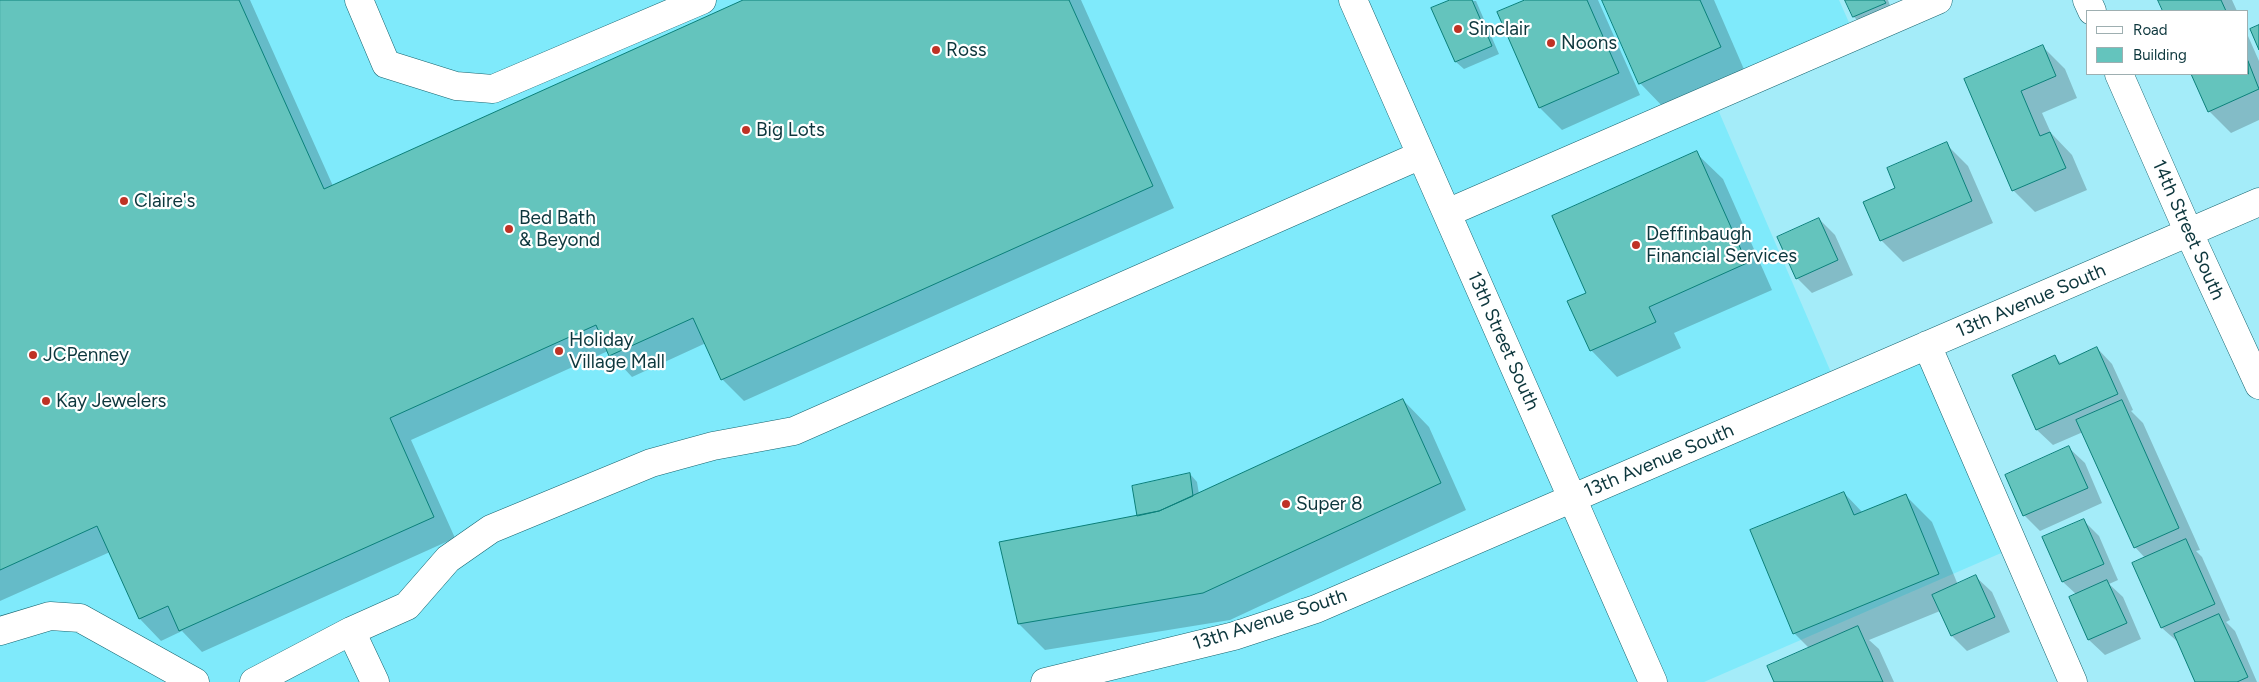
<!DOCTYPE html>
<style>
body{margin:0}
#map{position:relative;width:2259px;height:682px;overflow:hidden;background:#a4ecf9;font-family:Figtree,sans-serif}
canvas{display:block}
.legend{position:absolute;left:2086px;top:10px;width:162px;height:65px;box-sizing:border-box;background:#fff;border:1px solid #9eafb1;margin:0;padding:6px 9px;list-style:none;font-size:15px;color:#0d373d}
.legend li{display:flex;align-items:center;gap:10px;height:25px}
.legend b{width:25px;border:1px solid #9eafb1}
</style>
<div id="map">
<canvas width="2259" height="682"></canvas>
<ul class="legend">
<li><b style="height:6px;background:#fff"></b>Road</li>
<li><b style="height:14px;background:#64c4bd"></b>Building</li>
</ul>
</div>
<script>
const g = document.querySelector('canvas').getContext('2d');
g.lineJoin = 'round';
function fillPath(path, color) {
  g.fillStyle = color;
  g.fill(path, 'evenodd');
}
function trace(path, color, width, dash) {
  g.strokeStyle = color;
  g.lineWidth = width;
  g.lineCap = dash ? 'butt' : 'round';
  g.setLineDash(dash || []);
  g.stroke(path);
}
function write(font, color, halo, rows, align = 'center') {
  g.font = font + ' Figtree,sans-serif';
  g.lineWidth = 4.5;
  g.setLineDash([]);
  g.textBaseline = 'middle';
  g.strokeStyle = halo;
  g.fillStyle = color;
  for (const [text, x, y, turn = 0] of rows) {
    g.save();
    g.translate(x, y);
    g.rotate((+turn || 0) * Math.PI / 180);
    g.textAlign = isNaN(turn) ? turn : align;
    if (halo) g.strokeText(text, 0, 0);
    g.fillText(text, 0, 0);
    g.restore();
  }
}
fillPath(new Path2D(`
 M 0,0 L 1839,0 L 1855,36 L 1713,98 L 1836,384 L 1927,345 L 2015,547 L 1704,682 L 0,682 Z`), '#7feafb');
fillPath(new Path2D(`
 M 0,0 L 250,0 L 333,186 L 746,0 L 1081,0 L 1174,208 L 744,401 L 722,379 L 706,343 L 632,377 L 608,351 L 411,440 L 455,538 L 202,652 L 182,631 L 161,641 L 140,619 L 110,552 L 0,601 Z
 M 1453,0 L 1476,1 L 1499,54 L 1464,69 L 1456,62 L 1433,9 Z
 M 1528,0 L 1598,0 L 1640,95 L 1562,130 L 1540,108 L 1498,13 Z
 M 1603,0 L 1714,0 L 1746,74 L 1666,110 L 1640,83 Z
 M 1847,0 L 1888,0 L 1892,11 L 1862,25 L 1854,17 Z
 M 2160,0 L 2232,0 L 2237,11 L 2165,11 Z
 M 2248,36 L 2259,61 L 2259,120 L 2231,133 L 2209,111 L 2192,74 L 2248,74 Z
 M 2043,47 L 2065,69 L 2077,98 L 2042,113 L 2051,133 L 2072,155 L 2087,190 L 2035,212 L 2013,190 L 1966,79 Z
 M 1946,144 L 1968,166 L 1993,223 L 1903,262 L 1881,240 L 1897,189 Z
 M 1696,153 L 1723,179 L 1772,290 L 1674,333 L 1681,348 L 1617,377 L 1591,350 L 1588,293 Z
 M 1819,219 L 1835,235 L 1853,275 L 1812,293 L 1797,278 Z
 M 2097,348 L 2112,364 L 2133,410 L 2131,411 L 2143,423 L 2200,550 L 2196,551 L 2202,557 L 2230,620 L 2226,622 L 2235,631 L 2257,682 L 2197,682 L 2179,643 L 2162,628 L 2134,564 L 2146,559 L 2135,547 L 2083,432 L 2053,445 L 2037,430 L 2013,376 L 2055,357 L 2062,364 Z
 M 1403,400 L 1429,427 L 1466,510 L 1230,620 L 1045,650 L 1019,624 L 1190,474 L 1197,482 L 1199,494 Z
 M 2069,448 L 2085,463 L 2102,503 L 2040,531 L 2025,516 L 2007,475 Z
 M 1844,493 L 1863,513 L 1906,496 L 1932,522 L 1958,585 L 1976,577 L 1992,592 L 2010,632 L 1967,651 L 1952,636 L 1940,611 L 1869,640 L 1879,649 L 1894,682 L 1776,682 L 1810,649 L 1794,633 Z
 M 2083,520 L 2099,536 L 2118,580 L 2109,584 L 2123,597 L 2141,639 L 2105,655 L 2089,640 L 2070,598 L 2077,595 L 2063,582 L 2044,538 Z`), '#0003');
const building = new Path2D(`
 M 0,0 L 239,0 L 324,189 L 743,0 L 1069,0 L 1153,186 L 721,380 L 693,318 L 609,356 L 596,325 L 390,418 L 434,517 L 179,631 L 168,606 L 139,619 L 97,526 L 0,570 Z
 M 1450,0 L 1472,0 L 1492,46 L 1455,62 L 1431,8 Z
 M 1525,0 L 1587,0 L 1619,73 L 1539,108 L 1497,12 Z
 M 1602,0 L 1700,0 L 1721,47 L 1639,84 Z
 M 1845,0 L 1884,0 L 1886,3 L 1853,17 Z
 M 2158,0 L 2221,0 L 2226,11 L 2163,11 Z
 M 2259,25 L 2259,50 L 2250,29 Z
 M 2043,45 L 2056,76 L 2021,91 L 2040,136 L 2050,132 L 2066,168 L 2012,191 L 1964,79 Z
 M 2248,61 L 2259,89 L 2208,112 L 2191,74 L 2248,74 Z
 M 1947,142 L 1972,201 L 1880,241 L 1863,202 L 1895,188 L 1887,168 Z
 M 1697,151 L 1747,263 L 1649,307 L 1656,322 L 1590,351 L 1567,301 L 1586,293 L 1552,216 Z
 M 1819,218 L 1838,260 L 1796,279 L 1777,237 Z
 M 2097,347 L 2118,394 L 2036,430 L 2012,375 L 2055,355 L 2059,364 Z
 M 1403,399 L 1441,483 L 1203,593 L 1018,624 L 999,542 L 1159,511 Z
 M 2122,400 L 2179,528 L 2134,548 L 2076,420 Z
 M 2069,446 L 2088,488 L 2023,516 L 2005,475 Z
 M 1190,473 L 1193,496 L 1159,511 L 1137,516 L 1132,486 Z
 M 1844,492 L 1854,515 L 1906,494 L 1939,574 L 1793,634 L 1750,530 Z
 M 2084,519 L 2104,564 L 2062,582 L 2042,537 Z
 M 2186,539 L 2215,604 L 2161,628 L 2132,563 Z
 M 1976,575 L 1995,617 L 1951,636 L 1932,595 Z
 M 2107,580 L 2127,623 L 2088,640 L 2069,597 Z
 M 2219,614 L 2248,677 L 2237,682 L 2195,682 L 2174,634 Z
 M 1858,626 L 1883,682 L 1774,682 L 1767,666 Z`);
fillPath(building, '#64c4bd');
trace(building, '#0b807a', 1);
const minor = new Path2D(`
 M 359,0 L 386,64 L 456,86 L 493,89 L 702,0
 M 1353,0 L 1653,682
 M 2087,0 L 2092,11
 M 2119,74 L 2189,233 L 2259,385
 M 1447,213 L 1938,0
 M 1927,345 L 2073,682
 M 0,631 L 50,616 L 80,618 L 195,682
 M 351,631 L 375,682
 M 254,682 L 351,631 L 407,606 L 448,559 L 491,529 L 651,463 L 713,446 L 794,431 L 1421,155
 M 1045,682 L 1234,636 L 1316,609 L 2259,202`);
trace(minor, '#16646f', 29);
trace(minor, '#fff', 28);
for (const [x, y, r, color] of [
 [1458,29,5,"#bf3225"],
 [1551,43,5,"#bf3225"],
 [936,50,5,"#bf3225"],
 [746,130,5,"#bf3225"],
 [124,201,5,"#bf3225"],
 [509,229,5,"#bf3225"],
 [1636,245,5,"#bf3225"],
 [559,351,5,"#bf3225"],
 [33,355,5,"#bf3225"],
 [46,401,5,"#bf3225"],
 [1286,504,5,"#bf3225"]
]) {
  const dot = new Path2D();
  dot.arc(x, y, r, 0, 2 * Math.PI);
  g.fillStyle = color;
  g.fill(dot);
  trace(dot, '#fff', 2);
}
write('19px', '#0d373d', '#fff', [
 ["Sinclair",1468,29],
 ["Noons",1561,43],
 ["Ross",946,50],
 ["Big Lots",756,130],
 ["Claire's",134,201],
 ["Bed Bath",519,218],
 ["& Beyond",519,240],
 ["Deffinbaugh",1646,234],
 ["Financial Services",1646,256],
 ["Holiday",569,340],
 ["Village Mall",569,362],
 ["JCPenney",43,355],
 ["Kay Jewelers",56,401],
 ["Super 8",1296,504]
], 'left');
write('19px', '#0d373d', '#fff', [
 ["14th Street South",2188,230,66],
 ["13th Avenue South",2031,301,-23],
 ["13th Street South",1503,341,66],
 ["13th Avenue South",1659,461,-23],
 ["13th Avenue South",1270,620,-18]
]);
</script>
